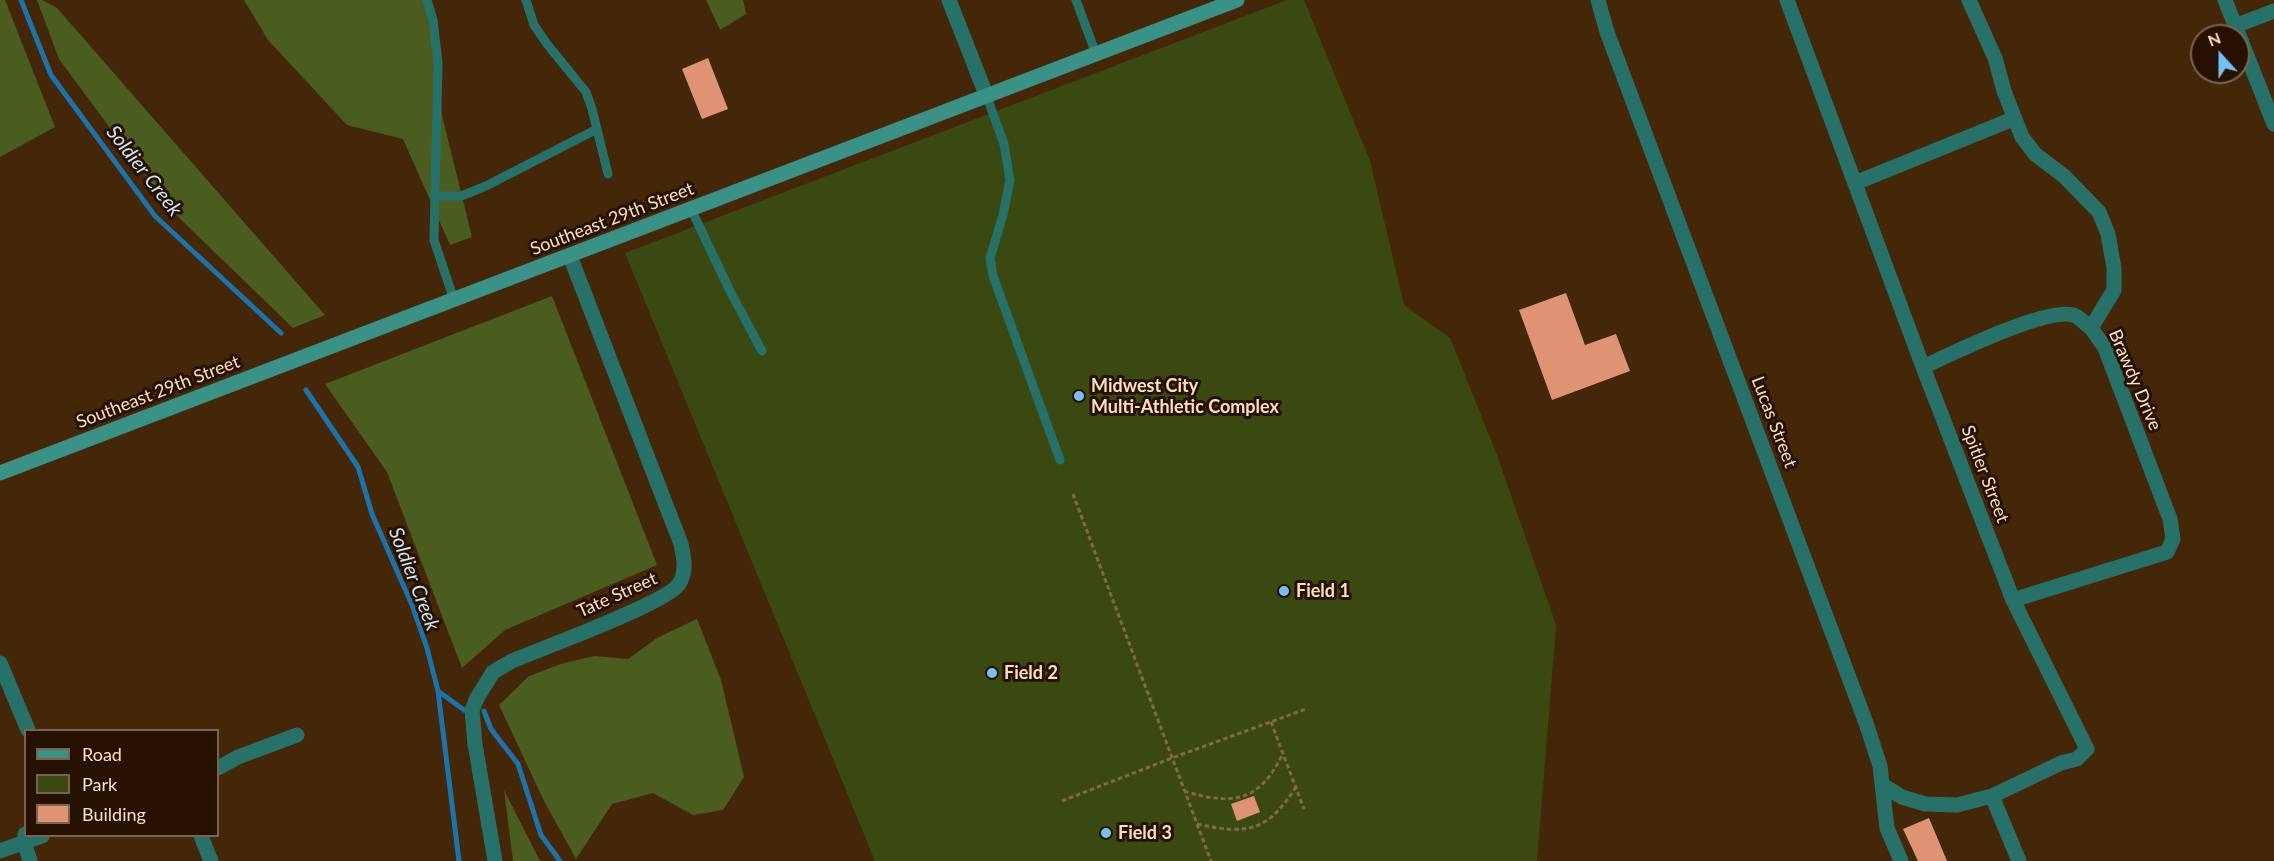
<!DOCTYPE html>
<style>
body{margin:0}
#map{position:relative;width:2274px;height:861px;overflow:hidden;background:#442709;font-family:Lato,sans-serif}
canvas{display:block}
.legend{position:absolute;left:24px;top:729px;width:195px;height:108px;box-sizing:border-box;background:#261100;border:2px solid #7c634e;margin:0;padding:8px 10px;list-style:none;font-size:18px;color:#fedfc3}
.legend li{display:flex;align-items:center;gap:12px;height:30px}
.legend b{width:30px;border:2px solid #7c634e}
.north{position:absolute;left:2190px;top:24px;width:60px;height:60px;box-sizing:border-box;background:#261100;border:2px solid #7c634e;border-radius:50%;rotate:339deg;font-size:16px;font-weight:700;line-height:24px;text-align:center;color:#fedfc3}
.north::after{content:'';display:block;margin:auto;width:21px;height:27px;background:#78bff7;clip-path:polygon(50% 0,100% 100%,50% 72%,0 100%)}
</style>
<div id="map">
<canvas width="2274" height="861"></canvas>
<ul class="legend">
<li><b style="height:8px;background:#3c9186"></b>Road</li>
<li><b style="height:16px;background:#3a4912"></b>Park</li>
<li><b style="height:16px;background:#de9374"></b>Building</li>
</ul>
<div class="north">N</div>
</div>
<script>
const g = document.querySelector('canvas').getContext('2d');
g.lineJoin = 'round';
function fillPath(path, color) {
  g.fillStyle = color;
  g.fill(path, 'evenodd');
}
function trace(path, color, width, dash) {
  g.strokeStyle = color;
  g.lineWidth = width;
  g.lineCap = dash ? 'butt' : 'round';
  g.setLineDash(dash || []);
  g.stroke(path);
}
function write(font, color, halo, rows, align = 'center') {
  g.font = font + ' Lato,sans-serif';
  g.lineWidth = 6;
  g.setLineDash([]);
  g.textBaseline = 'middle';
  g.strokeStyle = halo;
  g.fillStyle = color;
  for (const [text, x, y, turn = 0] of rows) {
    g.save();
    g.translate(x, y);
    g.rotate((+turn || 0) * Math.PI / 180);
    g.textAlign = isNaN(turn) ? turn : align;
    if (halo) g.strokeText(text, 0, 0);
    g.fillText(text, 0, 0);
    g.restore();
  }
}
fillPath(new Path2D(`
 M 1287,0 L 1304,0 L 1370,161 L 1404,305 L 1450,338 L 1497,455 L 1556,625 L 1537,861 L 875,861 L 625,253 Z`), '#3a4912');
fillPath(new Path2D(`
 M 0,0 L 5,0 L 55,127 L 0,157 Z
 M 37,0 L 42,0 L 57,8 L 325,315 L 293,328 L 170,209 L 59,59 Z
 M 244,0 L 430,0 L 440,107 L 472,237 L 450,245 L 403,139 L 347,125 L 268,40 Z
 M 706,0 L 743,0 L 746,14 L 720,30 Z
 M 552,296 L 657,565 L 505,630 L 462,668 L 387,472 L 325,384 Z
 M 697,619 L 721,680 L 744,777 L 723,810 L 693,815 L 653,793 L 612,804 L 576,859 L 544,801 L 499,705 L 529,676 L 561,664 L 594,656 L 628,659 L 657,638 Z
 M 504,790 L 540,861 L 513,861 Z`), '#4b5c20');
trace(new Path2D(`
 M 21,0 L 51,75 L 155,216 L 281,333
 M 306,390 L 358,467 L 372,514 L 412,605 L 427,648 L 438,691 L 459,861
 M 438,691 L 464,710
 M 484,711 L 491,729 L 518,764 L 541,835 L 560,861`), '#1e72aa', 5);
fillPath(new Path2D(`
 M 708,58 L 728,109 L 702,119 L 682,69 Z
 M 1566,293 L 1585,345 L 1616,334 L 1630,371 L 1552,400 L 1519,310 Z
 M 1254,796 L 1260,812 L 1237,821 L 1231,804 Z
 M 1929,818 L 1947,861 L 1918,861 L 1903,829 Z`), '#de9374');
trace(new Path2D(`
 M 1073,494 L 1211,861
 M 1271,722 L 1304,809
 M 1184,791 C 1233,806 1260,802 1283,753
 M 1062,801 L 1172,758 L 1306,709
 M 1197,824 C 1248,835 1267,832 1296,787`), '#846649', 3, [4.5, 3]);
trace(new Path2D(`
 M 427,0 L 433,20 L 438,63 L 434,240 L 454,300
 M 526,0 L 534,25 L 547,44 L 586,92 L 592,109 L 608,174
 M 1076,0 L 1096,54
 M 987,97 L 1004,144 L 1010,180 L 1003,215 L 990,258 L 993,276 L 1060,460
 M 434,196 L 461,196 L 486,186 L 597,129
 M 691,209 L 730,291 L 762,351`), '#277168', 9);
trace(new Path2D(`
 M 949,0 L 987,97
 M 1598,0 L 1607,32 L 1866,723 L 1880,766 L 1887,828 L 1901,861
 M 1787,0 L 1923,367 L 2013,600 L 2087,749 L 2077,759 L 2061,763 L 1992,796 L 1957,805 L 1925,804 L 1902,797 L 1884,786
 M 1969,0 L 1995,58 L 2004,91 L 2022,137 L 2035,154 L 2064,176 L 2099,212 L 2108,234 L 2114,268 L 2114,290 L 2091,328 L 2105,348 L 2170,519 L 2173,539 L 2167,552 L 2013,600
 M 2225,0 L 2274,124
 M 2235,26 L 2274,11
 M 1855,183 L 2013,119
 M 1923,367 C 1951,354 2046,307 2073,315 C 2079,316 2086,325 2091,328
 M 0,663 L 28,730
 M 218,768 L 238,757 L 297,735
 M 1992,796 L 2019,861
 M 25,834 L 24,842 L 30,861
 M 201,836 L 211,861
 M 0,851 L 42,836
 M 495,861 L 475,744 L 472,710 L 477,698 L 493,672 L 512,661 C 540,649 667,603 679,584 C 687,571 684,558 681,544 L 570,256`), '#277168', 15);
trace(new Path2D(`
 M 0,473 L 1237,0`), '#3c9186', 15);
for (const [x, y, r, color] of [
 [1079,396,6,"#78bff7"],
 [1284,591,6,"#78bff7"],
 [992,673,6,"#78bff7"],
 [1106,833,6,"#78bff7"]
]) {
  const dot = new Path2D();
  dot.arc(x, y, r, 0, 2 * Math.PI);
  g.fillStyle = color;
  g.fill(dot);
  trace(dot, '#261100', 2);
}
write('18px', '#fedfc3', '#261100', [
 ["Southeast 29th Street",612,219,-21],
 ["Brawdy Drive",2135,380,67],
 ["Southeast 29th Street",158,392,-21],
 ["Lucas Street",1774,422,69],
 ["Spitler Street",1985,474,69],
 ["Tate Street",617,595,-24]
]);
write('bold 18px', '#fedfc3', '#261100', [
 ["Midwest City",1091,386],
 ["Multi-Athletic Complex",1091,407],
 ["Field 1",1296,591],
 ["Field 2",1004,673],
 ["Field 3",1118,833]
], 'left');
write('italic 20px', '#cee4f7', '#261100', [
 ["Soldier Creek",144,171,52],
 ["Soldier Creek",414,579,69]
]);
</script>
